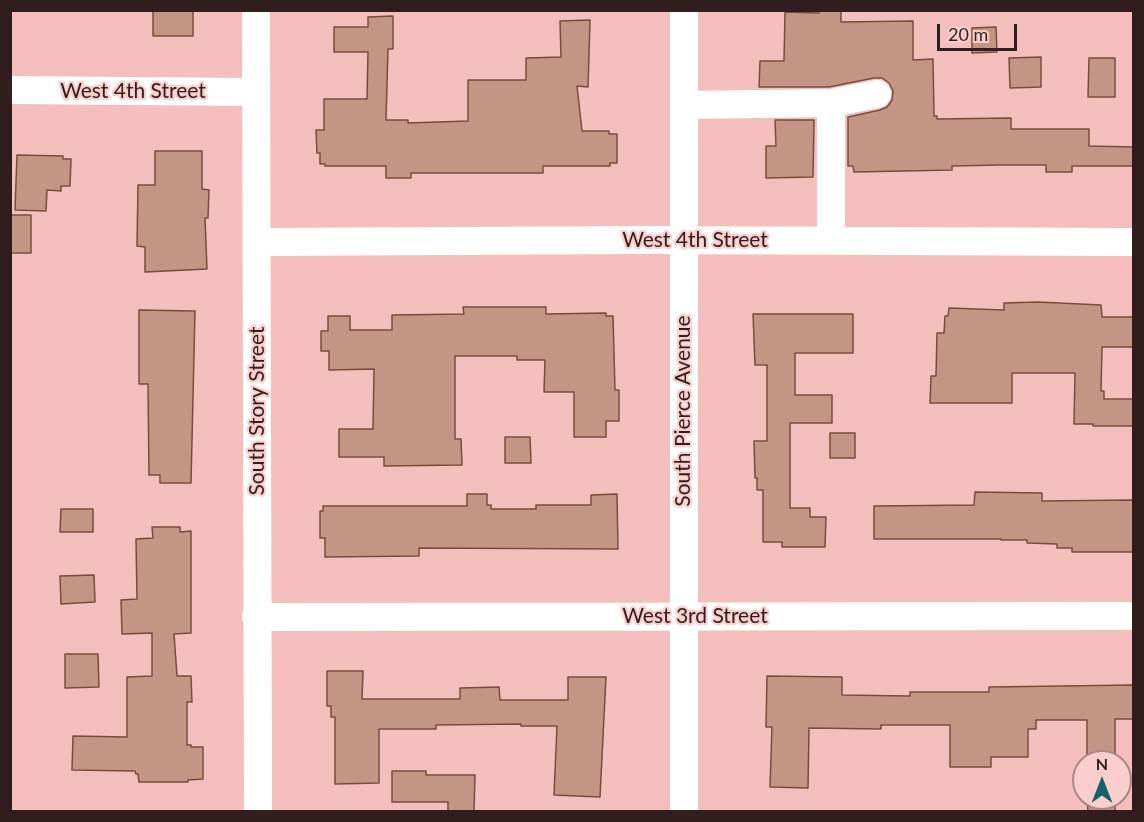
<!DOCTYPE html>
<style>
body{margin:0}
#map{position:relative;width:1144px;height:822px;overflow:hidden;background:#f4bebc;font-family:Lato,sans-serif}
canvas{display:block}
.frame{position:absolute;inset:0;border:12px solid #311d1d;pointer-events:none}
.north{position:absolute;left:1072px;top:750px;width:60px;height:60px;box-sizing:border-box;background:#facecc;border:2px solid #aa8786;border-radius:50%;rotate:0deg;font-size:16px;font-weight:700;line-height:24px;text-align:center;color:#311d1d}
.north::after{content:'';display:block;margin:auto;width:21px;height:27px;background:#136368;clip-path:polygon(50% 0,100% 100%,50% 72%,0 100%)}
.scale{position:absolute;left:937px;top:24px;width:80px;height:27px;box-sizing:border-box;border:3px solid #311d1d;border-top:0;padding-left:8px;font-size:18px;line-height:21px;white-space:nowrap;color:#311d1d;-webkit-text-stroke:4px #facecc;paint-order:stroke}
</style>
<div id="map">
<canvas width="1144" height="822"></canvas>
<div class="frame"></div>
<div class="north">N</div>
<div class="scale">20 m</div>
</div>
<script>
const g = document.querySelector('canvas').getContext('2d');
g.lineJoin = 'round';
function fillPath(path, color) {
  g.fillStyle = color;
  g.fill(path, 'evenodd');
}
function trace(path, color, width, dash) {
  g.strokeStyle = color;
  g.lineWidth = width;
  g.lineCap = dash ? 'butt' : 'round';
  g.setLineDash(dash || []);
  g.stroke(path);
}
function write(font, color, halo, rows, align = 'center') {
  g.font = font + ' Lato,sans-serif';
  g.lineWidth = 4.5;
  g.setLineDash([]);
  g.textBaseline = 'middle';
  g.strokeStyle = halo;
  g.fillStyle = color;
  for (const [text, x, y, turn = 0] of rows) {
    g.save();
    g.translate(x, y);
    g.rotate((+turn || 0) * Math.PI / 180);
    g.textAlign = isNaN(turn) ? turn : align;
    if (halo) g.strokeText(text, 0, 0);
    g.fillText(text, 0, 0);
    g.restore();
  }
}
const building = new Path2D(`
 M 153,10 L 193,10 L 193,36 L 153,36 Z
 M 819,10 L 841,10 L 841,22 L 913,21 L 913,60 L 933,59 L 934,116 L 937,116 L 937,119 L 1011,118 L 1011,129 L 1089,129 L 1089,146 L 1134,147 L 1134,166 L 1072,166 L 1072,172 L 1046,172 L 1046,165 L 1000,165 L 952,166 L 952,170 L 854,172 L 853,166 L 848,166 L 848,117 L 880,110 L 887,107 L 892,100 L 893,91 L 889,83 L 882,78 L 874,78 L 829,87 L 759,87 L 760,61 L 784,61 L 785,12 L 819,13 Z
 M 393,16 L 393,49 L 388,49 L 386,120 L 408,120 L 408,123 L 468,121 L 468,80 L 526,80 L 526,58 L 561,57 L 560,21 L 590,20 L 588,87 L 577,86 L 582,131 L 609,131 L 609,134 L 617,134 L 617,163 L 610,163 L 610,166 L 543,166 L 543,173 L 411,173 L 411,178 L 386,178 L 386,166 L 325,166 L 325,164 L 320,164 L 320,153 L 317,153 L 316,130 L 324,130 L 324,99 L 367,99 L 368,52 L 334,52 L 334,27 L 368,27 L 368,17 Z
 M 996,27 L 997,52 L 972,53 L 972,28 Z
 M 1041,57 L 1041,87 L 1010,88 L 1009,58 Z
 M 1089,58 L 1115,58 L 1115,97 L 1088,97 Z
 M 775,120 L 814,120 L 813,177 L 766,178 L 766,146 L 776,146 Z
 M 155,151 L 202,151 L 202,189 L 209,190 L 208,218 L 205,218 L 207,269 L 145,272 L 145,247 L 137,246 L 138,185 L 155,185 Z
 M 17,155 L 63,156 L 63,159 L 71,159 L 70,186 L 61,186 L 61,191 L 47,190 L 46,211 L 15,210 Z
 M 10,215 L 31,215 L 31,253 L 10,253 Z
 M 1038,302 L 1101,305 L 1102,317 L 1134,317 L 1134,347 L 1102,347 L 1101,391 L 1104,391 L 1104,399 L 1134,399 L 1134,426 L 1093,426 L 1093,424 L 1074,424 L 1075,373 L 1012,373 L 1012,403 L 930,403 L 931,376 L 936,376 L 937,333 L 944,333 L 945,316 L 948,316 L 949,308 L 1004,310 L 1004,303 Z
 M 463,307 L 546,307 L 546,314 L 606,313 L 606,316 L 613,316 L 615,390 L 619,390 L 619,421 L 606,421 L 606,437 L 574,437 L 574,392 L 544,392 L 545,360 L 517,360 L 517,356 L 455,356 L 455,439 L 461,439 L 462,465 L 384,466 L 384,457 L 339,457 L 339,429 L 373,429 L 374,369 L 329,370 L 329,351 L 321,351 L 321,331 L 328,331 L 328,316 L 350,316 L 350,330 L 392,330 L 392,315 L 464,314 Z
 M 139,310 L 195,311 L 191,483 L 160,483 L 160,475 L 149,475 L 148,384 L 139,384 Z
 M 753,314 L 853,314 L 853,353 L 795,353 L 795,395 L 832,395 L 832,423 L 790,423 L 790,508 L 810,508 L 810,517 L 826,517 L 825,547 L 782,547 L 782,542 L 763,542 L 763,490 L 757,490 L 757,478 L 755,478 L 754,441 L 767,441 L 767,365 L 755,365 Z
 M 830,433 L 855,433 L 855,458 L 830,458 Z
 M 505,437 L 530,437 L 531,463 L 505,463 Z
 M 975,492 L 1042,493 L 1042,501 L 1134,500 L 1134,552 L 1072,552 L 1072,548 L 1057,548 L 1057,544 L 1027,543 L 1027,540 L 1001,540 L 1001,539 L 874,539 L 874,506 L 974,505 Z
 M 467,494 L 487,494 L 487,505 L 491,505 L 491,509 L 536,509 L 536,505 L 591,505 L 591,495 L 617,494 L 618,549 L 419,548 L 419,556 L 325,557 L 325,538 L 320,538 L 320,511 L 323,511 L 323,506 L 467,506 Z
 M 61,509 L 93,509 L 93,532 L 60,532 Z
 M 152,527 L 180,527 L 180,532 L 191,531 L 191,633 L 174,634 L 177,676 L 191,676 L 192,702 L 187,702 L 187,745 L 191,745 L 191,747 L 203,747 L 203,779 L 188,780 L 188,782 L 139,782 L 138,774 L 136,774 L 135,771 L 72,770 L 73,736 L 127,737 L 127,677 L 152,676 L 152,633 L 122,634 L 121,600 L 137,599 L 136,539 L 153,538 Z
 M 94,575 L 95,602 L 61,604 L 60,576 Z
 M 65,654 L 98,654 L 99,687 L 65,688 Z
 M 327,671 L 363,671 L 362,699 L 460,699 L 460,688 L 499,687 L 500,700 L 568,700 L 568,677 L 606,677 L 600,797 L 554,795 L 557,726 L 521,726 L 521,724 L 436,725 L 436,729 L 379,729 L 379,783 L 335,784 L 335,717 L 331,717 L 331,706 L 327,706 Z
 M 767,676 L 842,677 L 842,695 L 910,696 L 910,692 L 989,692 L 989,687 L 1134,685 L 1134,719 L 1115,719 L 1115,762 L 1087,762 L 1087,720 L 1036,720 L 1036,729 L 1028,729 L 1028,757 L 991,757 L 991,767 L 950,767 L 950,725 L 881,725 L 881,729 L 809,728 L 808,788 L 770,787 L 772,727 L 766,727 Z
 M 392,771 L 426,771 L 426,775 L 475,775 L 474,812 L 448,812 L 448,802 L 392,802 Z
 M 1087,798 L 1115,798 L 1115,812 L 1088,812 Z`);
fillPath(building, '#c49584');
trace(building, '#764d3d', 1.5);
trace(new Path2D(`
 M 256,10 L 258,812
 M 10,90 L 256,92
 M 831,103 L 877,94
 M 684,105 L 831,103 L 831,240
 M 257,242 L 641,240 L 1134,242
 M 256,617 L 1134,616
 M 684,812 L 684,10`), '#fff', 28);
write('21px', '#311d1d', '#facecc', [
 ["West 4th Street",133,91],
 ["West 4th Street",695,240],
 ["South Story Street",257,411,-90],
 ["South Pierce Avenue",683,411,-90],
 ["West 3rd Street",695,616]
]);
</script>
